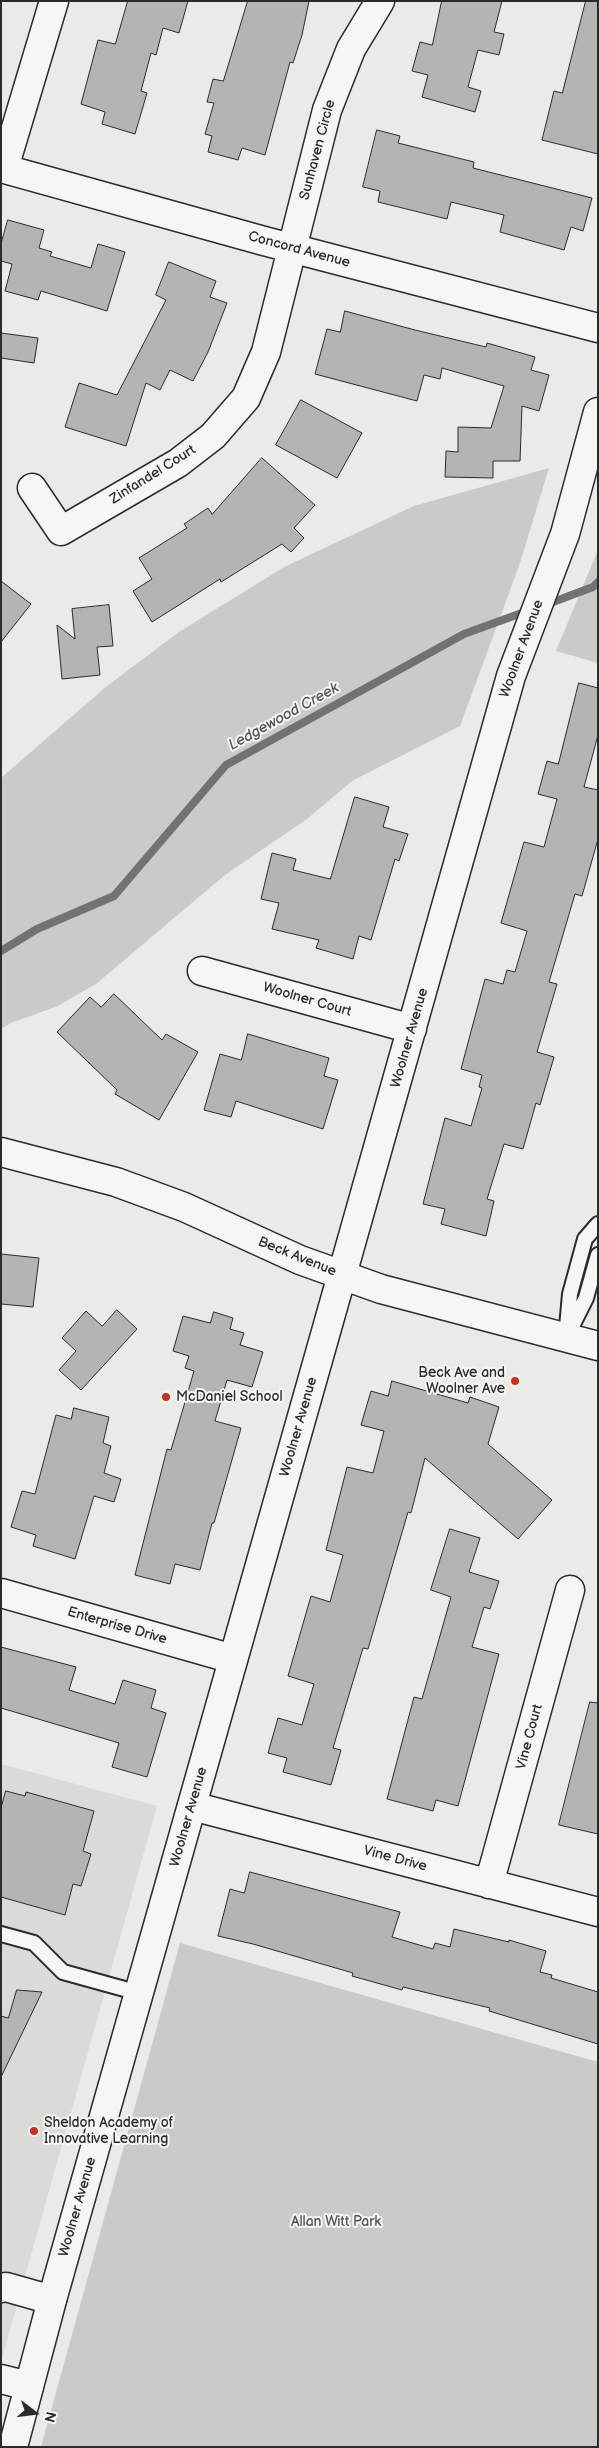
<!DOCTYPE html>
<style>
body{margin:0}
#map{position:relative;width:599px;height:2448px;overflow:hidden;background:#eaeae6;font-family:"Balsamiq Sans",sans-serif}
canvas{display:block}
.frame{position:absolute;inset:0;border:2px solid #2b2b2b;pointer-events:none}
.north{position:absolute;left:10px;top:2388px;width:50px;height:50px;-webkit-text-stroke:4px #f6f6f2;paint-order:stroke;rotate:105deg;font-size:14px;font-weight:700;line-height:20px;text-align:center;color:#2b2b2b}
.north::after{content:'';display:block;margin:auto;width:18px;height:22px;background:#2b2b2b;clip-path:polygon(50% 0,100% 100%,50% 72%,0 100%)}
</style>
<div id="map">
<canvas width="599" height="2448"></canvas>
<div class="frame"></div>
<div class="north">N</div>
</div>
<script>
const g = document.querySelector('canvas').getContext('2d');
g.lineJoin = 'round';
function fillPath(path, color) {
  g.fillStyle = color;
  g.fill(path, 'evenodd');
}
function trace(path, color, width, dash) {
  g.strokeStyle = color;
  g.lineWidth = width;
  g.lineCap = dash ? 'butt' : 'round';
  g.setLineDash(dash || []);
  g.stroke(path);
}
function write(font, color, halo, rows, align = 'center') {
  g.font = font + ' "Balsamiq Sans",sans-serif';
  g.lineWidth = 4;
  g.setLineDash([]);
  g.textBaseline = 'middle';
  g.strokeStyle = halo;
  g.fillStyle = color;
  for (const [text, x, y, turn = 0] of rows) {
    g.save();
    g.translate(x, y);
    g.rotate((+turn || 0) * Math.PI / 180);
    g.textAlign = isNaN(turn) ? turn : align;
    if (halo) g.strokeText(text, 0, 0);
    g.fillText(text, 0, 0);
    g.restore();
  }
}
fillPath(new Path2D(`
 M 1,1764 L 157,1806 L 1,2362 Z`), '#dadad6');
fillPath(new Path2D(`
 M 549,468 L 519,566 L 460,726 L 352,781 L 307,819 L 225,875 L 96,984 L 58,1006 L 11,1023 L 1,1029 L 1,778 L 107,686 L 179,632 L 284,567 L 414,506 Z
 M 598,550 L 598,663 L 556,651 Z
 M 180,1943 L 598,2062 L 598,2447 L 41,2447 Z`), '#cacac7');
trace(new Path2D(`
 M 545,605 L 593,587 L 598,582
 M 1,951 L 37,929 L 114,896 L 226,765 L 464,634 L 530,610`), '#727270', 8);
const building = new Path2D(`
 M 128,1 L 188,1 L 179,33 L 163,28 L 156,55 L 151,53 L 141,91 L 147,93 L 135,134 L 102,124 L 105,112 L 81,104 L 98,40 L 115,44 Z
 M 248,1 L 309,1 L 302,35 L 293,63 L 290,62 L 265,155 L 242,148 L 238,160 L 208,152 L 212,136 L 205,134 L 214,103 L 207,102 L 213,79 L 223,81 Z
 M 442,1 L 502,1 L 494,32 L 504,34 L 499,55 L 478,50 L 468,87 L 481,91 L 475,112 L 422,97 L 428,75 L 412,71 L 420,42 L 432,45 Z
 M 586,1 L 598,1 L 598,154 L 542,140 L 554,91 L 562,93 Z
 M 377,130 L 400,136 L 398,143 L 474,162 L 473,168 L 592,198 L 583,231 L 571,227 L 564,250 L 500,232 L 504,215 L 451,202 L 447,219 L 378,202 L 380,191 L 363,187 Z
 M 8,220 L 44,230 L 39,248 L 52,252 L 50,256 L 91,268 L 98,244 L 125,252 L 107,311 L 41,291 L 38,300 L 5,291 L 12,264 L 1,261 L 1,244 Z
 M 169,262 L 216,281 L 210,297 L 227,303 L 208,352 L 193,381 L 170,370 L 160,390 L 146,383 L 126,446 L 65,427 L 79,383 L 117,395 L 166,300 L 156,295 Z
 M 345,311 L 415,330 L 486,347 L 487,343 L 535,357 L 531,370 L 549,375 L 539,411 L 522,406 L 520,461 L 493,461 L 493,478 L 445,477 L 446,451 L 458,452 L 458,427 L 491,428 L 504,386 L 442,368 L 440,379 L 424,375 L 417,401 L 315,374 L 327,329 L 340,332 Z
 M 1,333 L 38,338 L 34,363 L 1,358 Z
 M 301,400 L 362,433 L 337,478 L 276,445 Z
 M 262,458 L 315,505 L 294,528 L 304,538 L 291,552 L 282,544 L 221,582 L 220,579 L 152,622 L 133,591 L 152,579 L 139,558 L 187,528 L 184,524 L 208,508 L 212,514 Z
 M 1,581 L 31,604 L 1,642 Z
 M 109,605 L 113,646 L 97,647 L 100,675 L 62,679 L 57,625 L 75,639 L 72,609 Z
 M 579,683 L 598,688 L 598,735 L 584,787 L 598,790 L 598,839 L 582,896 L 575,894 L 549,982 L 557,984 L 537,1052 L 554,1057 L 540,1105 L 536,1103 L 523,1149 L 504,1144 L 487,1199 L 494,1201 L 486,1236 L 441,1224 L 445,1209 L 423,1204 L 445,1118 L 471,1126 L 482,1088 L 479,1087 L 482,1075 L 461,1069 L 485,979 L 503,984 L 507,970 L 515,972 L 527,931 L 501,923 L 524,842 L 544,847 L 557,799 L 538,794 L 547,761 L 558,764 Z
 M 355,797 L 389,807 L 383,827 L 408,834 L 399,861 L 395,859 L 371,940 L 359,936 L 353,959 L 316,948 L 319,940 L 272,929 L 279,903 L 261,899 L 272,853 L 296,859 L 293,870 L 330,879 Z
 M 114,994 L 162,1040 L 166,1034 L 198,1052 L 159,1120 L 115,1094 L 117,1090 L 57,1032 L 90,997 L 101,1007 Z
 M 248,1034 L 329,1058 L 324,1076 L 338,1080 L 323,1129 L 236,1101 L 231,1117 L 204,1110 L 220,1054 L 241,1060 Z
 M 1,1254 L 39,1258 L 33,1307 L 1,1304 Z
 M 117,1310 L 137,1329 L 81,1390 L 59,1370 L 76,1351 L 62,1338 L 86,1311 L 102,1326 Z
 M 214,1312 L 233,1318 L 230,1329 L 244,1333 L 240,1345 L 263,1352 L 252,1387 L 227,1380 L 215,1421 L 241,1428 L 214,1523 L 212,1523 L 200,1570 L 175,1564 L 170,1584 L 135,1575 L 167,1449 L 171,1450 L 194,1371 L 185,1368 L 189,1356 L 173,1351 L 183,1316 L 210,1323 Z
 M 392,1381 L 468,1403 L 470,1397 L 499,1407 L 488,1444 L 552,1500 L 518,1539 L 425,1458 L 411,1513 L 408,1512 L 368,1649 L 363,1648 L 333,1748 L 341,1750 L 331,1785 L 283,1772 L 287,1758 L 268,1753 L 278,1718 L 302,1725 L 314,1684 L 288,1676 L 311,1596 L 330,1602 L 343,1555 L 326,1550 L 347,1467 L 373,1473 L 384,1431 L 361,1425 L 371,1391 L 388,1396 Z
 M 74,1408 L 109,1417 L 103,1443 L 111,1446 L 104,1473 L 121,1479 L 114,1502 L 94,1496 L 75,1559 L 33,1546 L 36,1535 L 11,1527 L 22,1491 L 35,1494 L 56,1415 L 71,1419 Z
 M 450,1529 L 480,1538 L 469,1572 L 499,1581 L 490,1609 L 484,1607 L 472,1647 L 499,1654 L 458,1806 L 436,1800 L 433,1811 L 387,1799 L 414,1697 L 422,1699 L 451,1597 L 431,1590 Z
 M 1,1647 L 76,1667 L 69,1690 L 115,1704 L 123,1680 L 156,1690 L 151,1708 L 166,1713 L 147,1777 L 112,1767 L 119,1743 L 1,1708 Z
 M 590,1702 L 598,1703 L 598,1834 L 559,1825 Z
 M 6,1791 L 25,1796 L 26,1792 L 94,1811 L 83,1851 L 91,1854 L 81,1886 L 73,1884 L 65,1915 L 1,1897 L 1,1808 Z
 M 250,1872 L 400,1912 L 392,1937 L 433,1949 L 435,1943 L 450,1947 L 454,1929 L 509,1942 L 509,1940 L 546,1951 L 540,1972 L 552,1975 L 551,1978 L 598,1992 L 598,2044 L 489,2011 L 490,2008 L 403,1987 L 402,1990 L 352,1976 L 353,1973 L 253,1944 L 218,1936 L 230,1889 L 244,1893 Z
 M 17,1990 L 42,1992 L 1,2077 L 1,2016 L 8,2018 Z`);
fillPath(building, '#b4b4b1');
trace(building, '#2b2b2b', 1);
const service = new Path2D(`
 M 570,1330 L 586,1298 L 598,1255
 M 566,1338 L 570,1294 L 585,1239 L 598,1224
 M 1,1934 L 34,1943 L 63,1972 L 139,1993`);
const minor = new Path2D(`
 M 1,168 L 264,241 L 598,328
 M 4,168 L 54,1
 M 32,488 L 61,531 L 178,463 L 213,436 L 246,398 L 266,352 L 327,110 L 351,49 L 380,1
 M 202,971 L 412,1029
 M 342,1275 L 511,676 L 565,534 L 598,412
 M 1,1593 L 233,1659
 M 192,1806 L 598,1912
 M 489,1884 L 570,1590
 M 1,2288 L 6,2287 L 52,2300
 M 1,2379 L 29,2386`);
const tertiary = new Path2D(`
 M 1,1152 L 116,1182 L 184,1207 L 300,1260 L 381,1289 L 598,1346
 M 13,2447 L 52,2300 L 342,1275`);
trace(service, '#2b2b2b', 18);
trace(minor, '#2b2b2b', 31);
trace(tertiary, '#2b2b2b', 31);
trace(service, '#f6f6f2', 14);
trace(minor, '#f6f6f2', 28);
trace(tertiary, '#f6f6f2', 28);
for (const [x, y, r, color] of [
 [515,1381,5,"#c8321e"],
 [166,1397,5,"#c8321e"],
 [34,2131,5,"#c8321e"]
]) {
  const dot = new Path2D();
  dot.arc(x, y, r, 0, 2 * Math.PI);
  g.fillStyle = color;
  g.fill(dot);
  trace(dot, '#f6f6f2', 2);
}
write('14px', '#2b2b2b', '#f6f6f2', [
 ["Sunhaven Circle",318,150,-75],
 ["Concord Avenue",299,250,15],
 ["Zinfandel Court",153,475,-32],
 ["Woolner Avenue",522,649,-70],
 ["Woolner Court",307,1000,16],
 ["Woolner Avenue",410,1038,-74],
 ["Beck Avenue",297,1257,22],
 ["Woolner Avenue",299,1427,-74],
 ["Enterprise Drive",117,1626,16],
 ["Vine Court",530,1737,-75],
 ["Woolner Avenue",189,1817,-74],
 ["Vine Drive",395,1859,15],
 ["Woolner Avenue",78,2207,-74]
]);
write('14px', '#2b2b2b', '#f6f6f2', [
 ["Beck Ave and",505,1373,"right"],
 ["Woolner Ave",505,1389,"right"],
 ["McDaniel School",176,1397],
 ["Sheldon Academy of",44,2123],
 ["Innovative Learning",44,2139]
], 'left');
write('14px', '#535352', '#f6f6f2', [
 ["Allan Witt Park",336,2222]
]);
write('italic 15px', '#545453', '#f6f6f2', [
 ["Ledgewood Creek",284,717,-29]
]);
</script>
